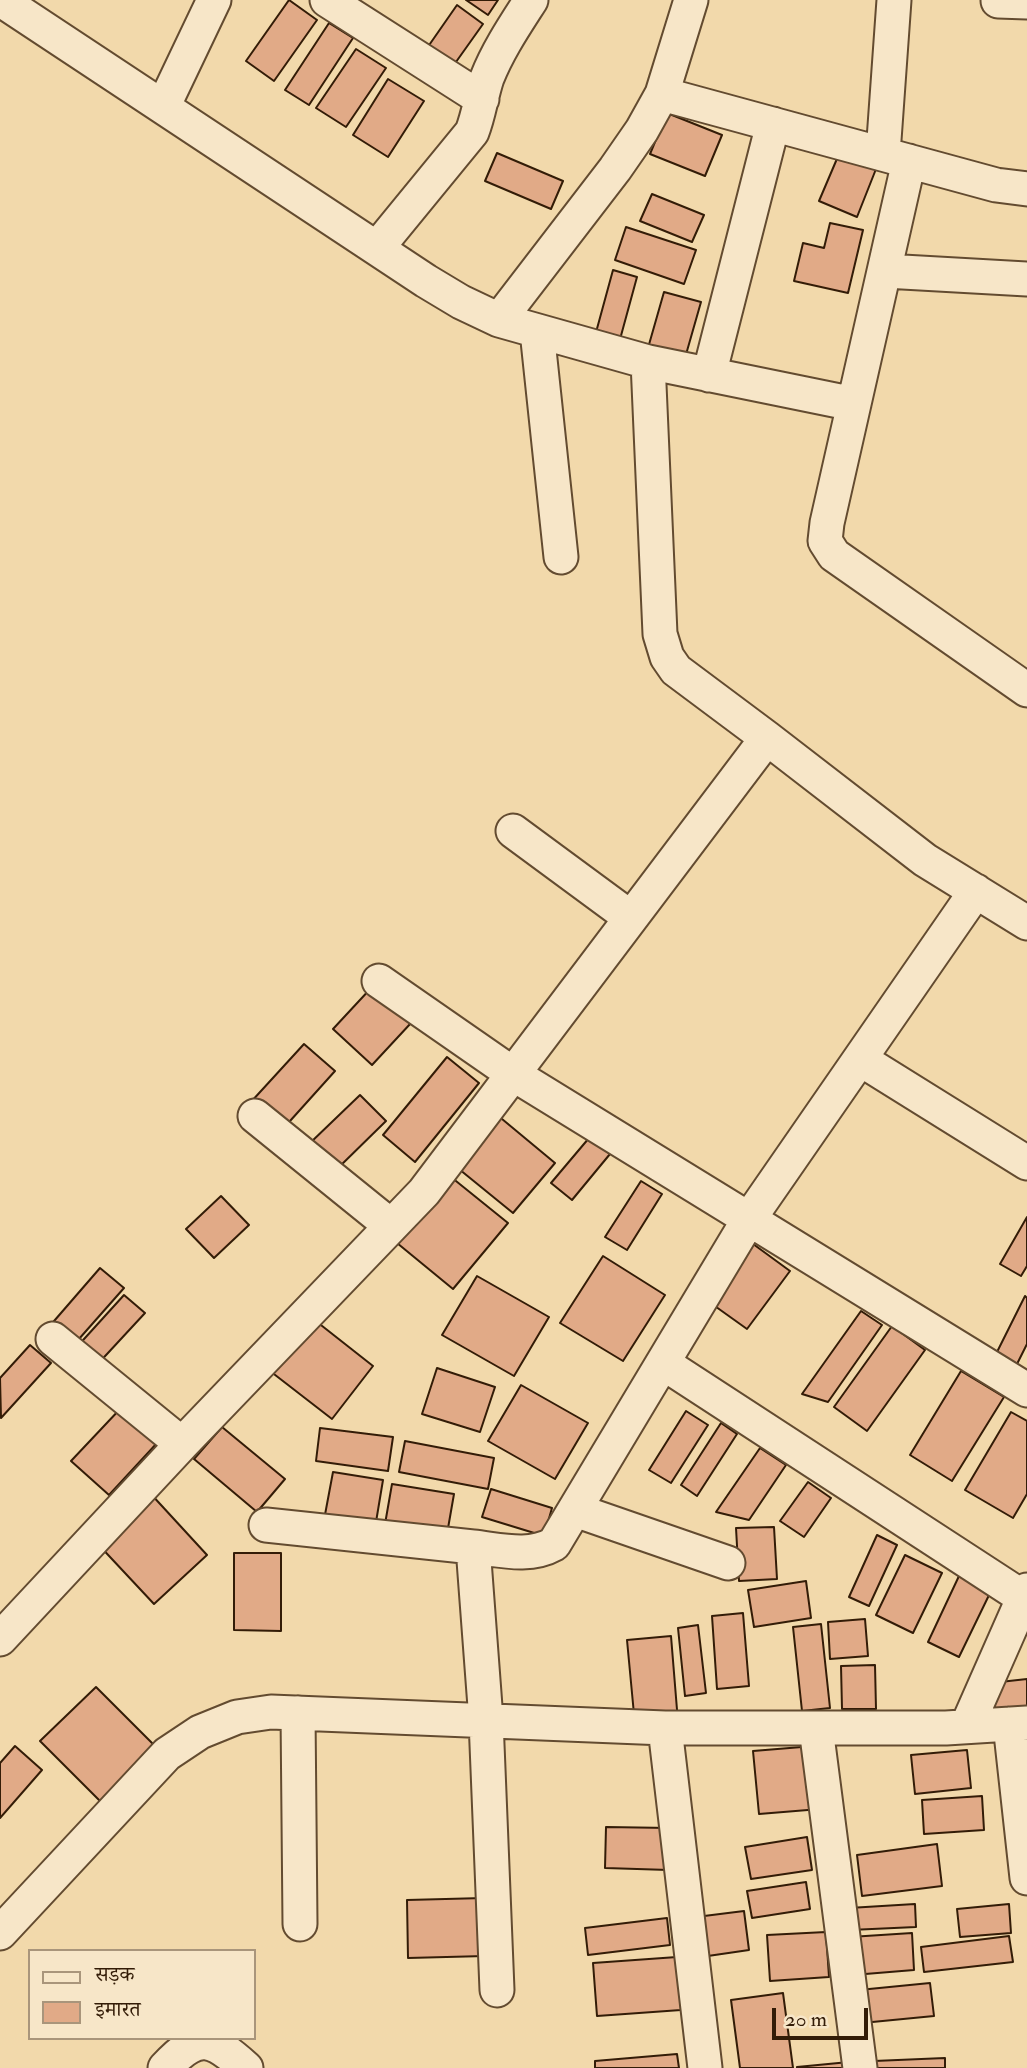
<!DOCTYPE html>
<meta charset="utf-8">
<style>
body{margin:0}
#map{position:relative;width:1027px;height:2068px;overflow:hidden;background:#f2d9ab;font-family:"IM FELL Double Pica","Noto Serif Devanagari",serif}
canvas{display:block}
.legend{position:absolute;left:28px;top:1949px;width:228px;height:91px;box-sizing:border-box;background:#f7e6c8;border:2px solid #a9957b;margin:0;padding:9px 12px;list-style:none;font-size:21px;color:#331c07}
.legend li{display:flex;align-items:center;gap:14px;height:35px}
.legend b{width:35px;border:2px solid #a9957b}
.scale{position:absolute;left:772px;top:2008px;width:96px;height:32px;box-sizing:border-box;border:4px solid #331c07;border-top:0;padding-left:9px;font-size:21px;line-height:24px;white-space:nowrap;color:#331c07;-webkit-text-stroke:5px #f7e6c8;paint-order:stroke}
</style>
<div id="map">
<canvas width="1027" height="2068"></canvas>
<ul class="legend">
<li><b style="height:9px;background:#f7e6c8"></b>सड़क</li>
<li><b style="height:19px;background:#e1aa87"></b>इमारत</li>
</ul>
<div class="scale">20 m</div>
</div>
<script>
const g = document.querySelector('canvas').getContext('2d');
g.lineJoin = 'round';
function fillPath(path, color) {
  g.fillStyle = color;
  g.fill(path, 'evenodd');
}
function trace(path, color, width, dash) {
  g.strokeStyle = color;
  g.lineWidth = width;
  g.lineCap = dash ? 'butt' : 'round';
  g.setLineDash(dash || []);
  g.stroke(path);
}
const building = new Path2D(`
 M 289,0 L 317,20 L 274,81 L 246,61 Z
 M 466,0 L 498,0 L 488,15 Z
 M 457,5 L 483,24 L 451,69 L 425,51 Z
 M 329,23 L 353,38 L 309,105 L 285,90 Z
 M 356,49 L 386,68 L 346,127 L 316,108 Z
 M 388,79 L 424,101 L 388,157 L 353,135 Z
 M 667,113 L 722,135 L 705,176 L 650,154 Z
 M 497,153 L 563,181 L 551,209 L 485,181 Z
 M 839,154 L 876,169 L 857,217 L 819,201 Z
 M 652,194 L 704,215 L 692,242 L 640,221 Z
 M 830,223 L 863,230 L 848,293 L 794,281 L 803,243 L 824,248 Z
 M 626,227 L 696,250 L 684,284 L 615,260 Z
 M 613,270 L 637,277 L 619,343 L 595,336 Z
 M 664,292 L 701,302 L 685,358 L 648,348 Z
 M 372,987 L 411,1023 L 372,1065 L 333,1029 Z
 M 304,1044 L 335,1071 L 281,1131 L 250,1103 Z
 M 447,1057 L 479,1083 L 415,1162 L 383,1135 Z
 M 360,1095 L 386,1121 L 335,1171 L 309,1144 Z
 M 496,1114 L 555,1163 L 513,1213 L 454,1165 Z
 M 589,1138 L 610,1154 L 572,1200 L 551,1183 Z
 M 451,1177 L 508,1223 L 453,1289 L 397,1243 Z
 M 641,1181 L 662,1194 L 627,1250 L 605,1237 Z
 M 221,1196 L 249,1225 L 214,1258 L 186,1229 Z
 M 1027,1217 L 1027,1266 L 1021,1276 L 1000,1264 Z
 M 749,1241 L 790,1271 L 747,1329 L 705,1299 Z
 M 603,1256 L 665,1295 L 623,1361 L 560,1323 Z
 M 100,1268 L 124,1288 L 71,1348 L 48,1328 Z
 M 477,1276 L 549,1317 L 514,1376 L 442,1335 Z
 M 124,1295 L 145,1313 L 95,1367 L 75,1349 Z
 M 1025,1296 L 1027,1298 L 1027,1344 L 1014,1370 L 993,1360 Z
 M 861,1311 L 882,1325 L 828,1402 L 802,1394 Z
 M 312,1318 L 373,1366 L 332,1419 L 270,1371 Z
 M 892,1326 L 925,1350 L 867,1431 L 834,1407 Z
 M 30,1345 L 51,1363 L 1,1418 L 0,1378 Z
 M 437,1368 L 495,1387 L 480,1432 L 422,1414 Z
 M 961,1371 L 1004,1397 L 952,1481 L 910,1455 Z
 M 521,1385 L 588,1423 L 555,1479 L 488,1441 Z
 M 121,1408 L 158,1442 L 109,1495 L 71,1461 Z
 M 686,1411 L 708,1425 L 671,1483 L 649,1470 Z
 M 1011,1412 L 1027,1421 L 1027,1494 L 1013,1518 L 965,1490 Z
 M 721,1423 L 737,1434 L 697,1496 L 681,1485 Z
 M 222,1427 L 285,1479 L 257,1512 L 194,1459 Z
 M 320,1428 L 393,1437 L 388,1471 L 316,1461 Z
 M 405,1441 L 494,1458 L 488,1489 L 399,1472 Z
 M 760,1448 L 786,1465 L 749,1520 L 716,1512 Z
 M 333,1472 L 383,1480 L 375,1528 L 324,1520 Z
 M 808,1482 L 831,1498 L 804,1537 L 780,1521 Z
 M 392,1484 L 454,1494 L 447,1534 L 385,1524 Z
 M 491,1489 L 552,1508 L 544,1536 L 482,1517 Z
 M 150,1493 L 207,1555 L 154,1604 L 96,1542 Z
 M 774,1527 L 777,1579 L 739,1581 L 736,1528 Z
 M 877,1535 L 897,1545 L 869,1606 L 849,1597 Z
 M 234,1553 L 281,1553 L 281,1631 L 234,1630 Z
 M 905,1555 L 942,1573 L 913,1633 L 876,1615 Z
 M 959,1576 L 991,1591 L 959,1657 L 928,1642 Z
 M 806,1581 L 811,1618 L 754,1627 L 748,1590 Z
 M 743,1613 L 749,1686 L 717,1689 L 712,1616 Z
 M 865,1619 L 868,1656 L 830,1659 L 828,1622 Z
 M 821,1624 L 830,1708 L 802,1711 L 793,1627 Z
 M 698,1625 L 706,1693 L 685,1696 L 678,1628 Z
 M 671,1636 L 678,1722 L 635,1725 L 627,1640 Z
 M 875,1665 L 876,1709 L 842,1709 L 841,1666 Z
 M 1027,1679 L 1027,1711 L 993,1715 L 991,1683 Z
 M 96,1687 L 158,1749 L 103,1804 L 40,1741 Z
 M 15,1746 L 42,1770 L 0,1818 L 0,1763 Z
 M 814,1746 L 820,1809 L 759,1814 L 753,1751 Z
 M 967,1750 L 971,1788 L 915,1794 L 911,1755 Z
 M 982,1796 L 984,1830 L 924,1834 L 922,1800 Z
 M 606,1827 L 670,1828 L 669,1870 L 605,1868 Z
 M 807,1837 L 812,1870 L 751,1879 L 745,1847 Z
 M 937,1844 L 942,1886 L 862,1896 L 857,1855 Z
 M 806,1882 L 810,1909 L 752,1918 L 747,1891 Z
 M 484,1898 L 485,1956 L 408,1958 L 407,1900 Z
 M 915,1904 L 916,1927 L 850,1930 L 849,1908 Z
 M 1009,1904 L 1011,1933 L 960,1937 L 957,1909 Z
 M 744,1911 L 749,1950 L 701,1957 L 696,1917 Z
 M 667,1918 L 670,1945 L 588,1955 L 585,1928 Z
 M 826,1932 L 829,1977 L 770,1981 L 767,1935 Z
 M 912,1933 L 914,1970 L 853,1975 L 850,1937 Z
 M 1009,1936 L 1013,1962 L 924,1972 L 921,1947 Z
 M 677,1957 L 681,2010 L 597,2016 L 593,1963 Z
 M 930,1983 L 934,2016 L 862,2023 L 859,1990 Z
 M 783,1993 L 793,2068 L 740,2068 L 731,2000 Z
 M 677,2054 L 679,2068 L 595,2068 L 595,2061 Z
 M 945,2058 L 945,2068 L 875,2068 L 874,2061 Z
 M 849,2062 L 850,2068 L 797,2068 L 797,2067 Z`);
fillPath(building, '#e1aa87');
trace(building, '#331c07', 2);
const minor = new Path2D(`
 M 1,0 L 426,281 L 461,302 L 499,320 L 648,362 L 660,634 L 667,657 L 676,670 L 767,738 L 925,860 L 1027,923
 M 327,0 L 482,99
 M 998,1 L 1027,2
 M 662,94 L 996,185 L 1027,189
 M 163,107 L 214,0
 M 883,154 L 894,0
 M 909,161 L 827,523 L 825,541 L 834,555 L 1027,690
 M 377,248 L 472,132 C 479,114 481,96 487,78 C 498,50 515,25 531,0
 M 885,271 L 1027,279
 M 499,320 L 615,169 L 642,130 L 662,94 L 691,0
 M 537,331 L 561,557
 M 648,362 L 854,404
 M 709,375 L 773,124
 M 513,831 L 631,918
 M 379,981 L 513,1074 L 1027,1390
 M 860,1059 L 1027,1163
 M 255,1116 L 391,1226
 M 53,1339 L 182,1444
 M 663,1363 L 1024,1598
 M 575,1510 L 728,1563
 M 266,1525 L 473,1547 L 486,1720 L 497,1990
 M 473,1547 C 501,1550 529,1558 554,1544 L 749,1219 L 976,891
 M 0,1639 L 182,1444 L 424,1192 L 767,738
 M 298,1713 L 300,1924
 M 1010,1724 L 1027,1878
 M 967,1726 L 1027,1590
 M 816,1728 L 860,2068
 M 0,1933 L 167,1754 L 200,1732 L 237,1717 L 271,1712 L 665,1728
 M 165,2068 C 199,2031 212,2038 246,2068
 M 705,2068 L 665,1728 L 946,1728 L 1027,1723`);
trace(minor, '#634b30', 37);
trace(minor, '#f7e6c8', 33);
</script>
